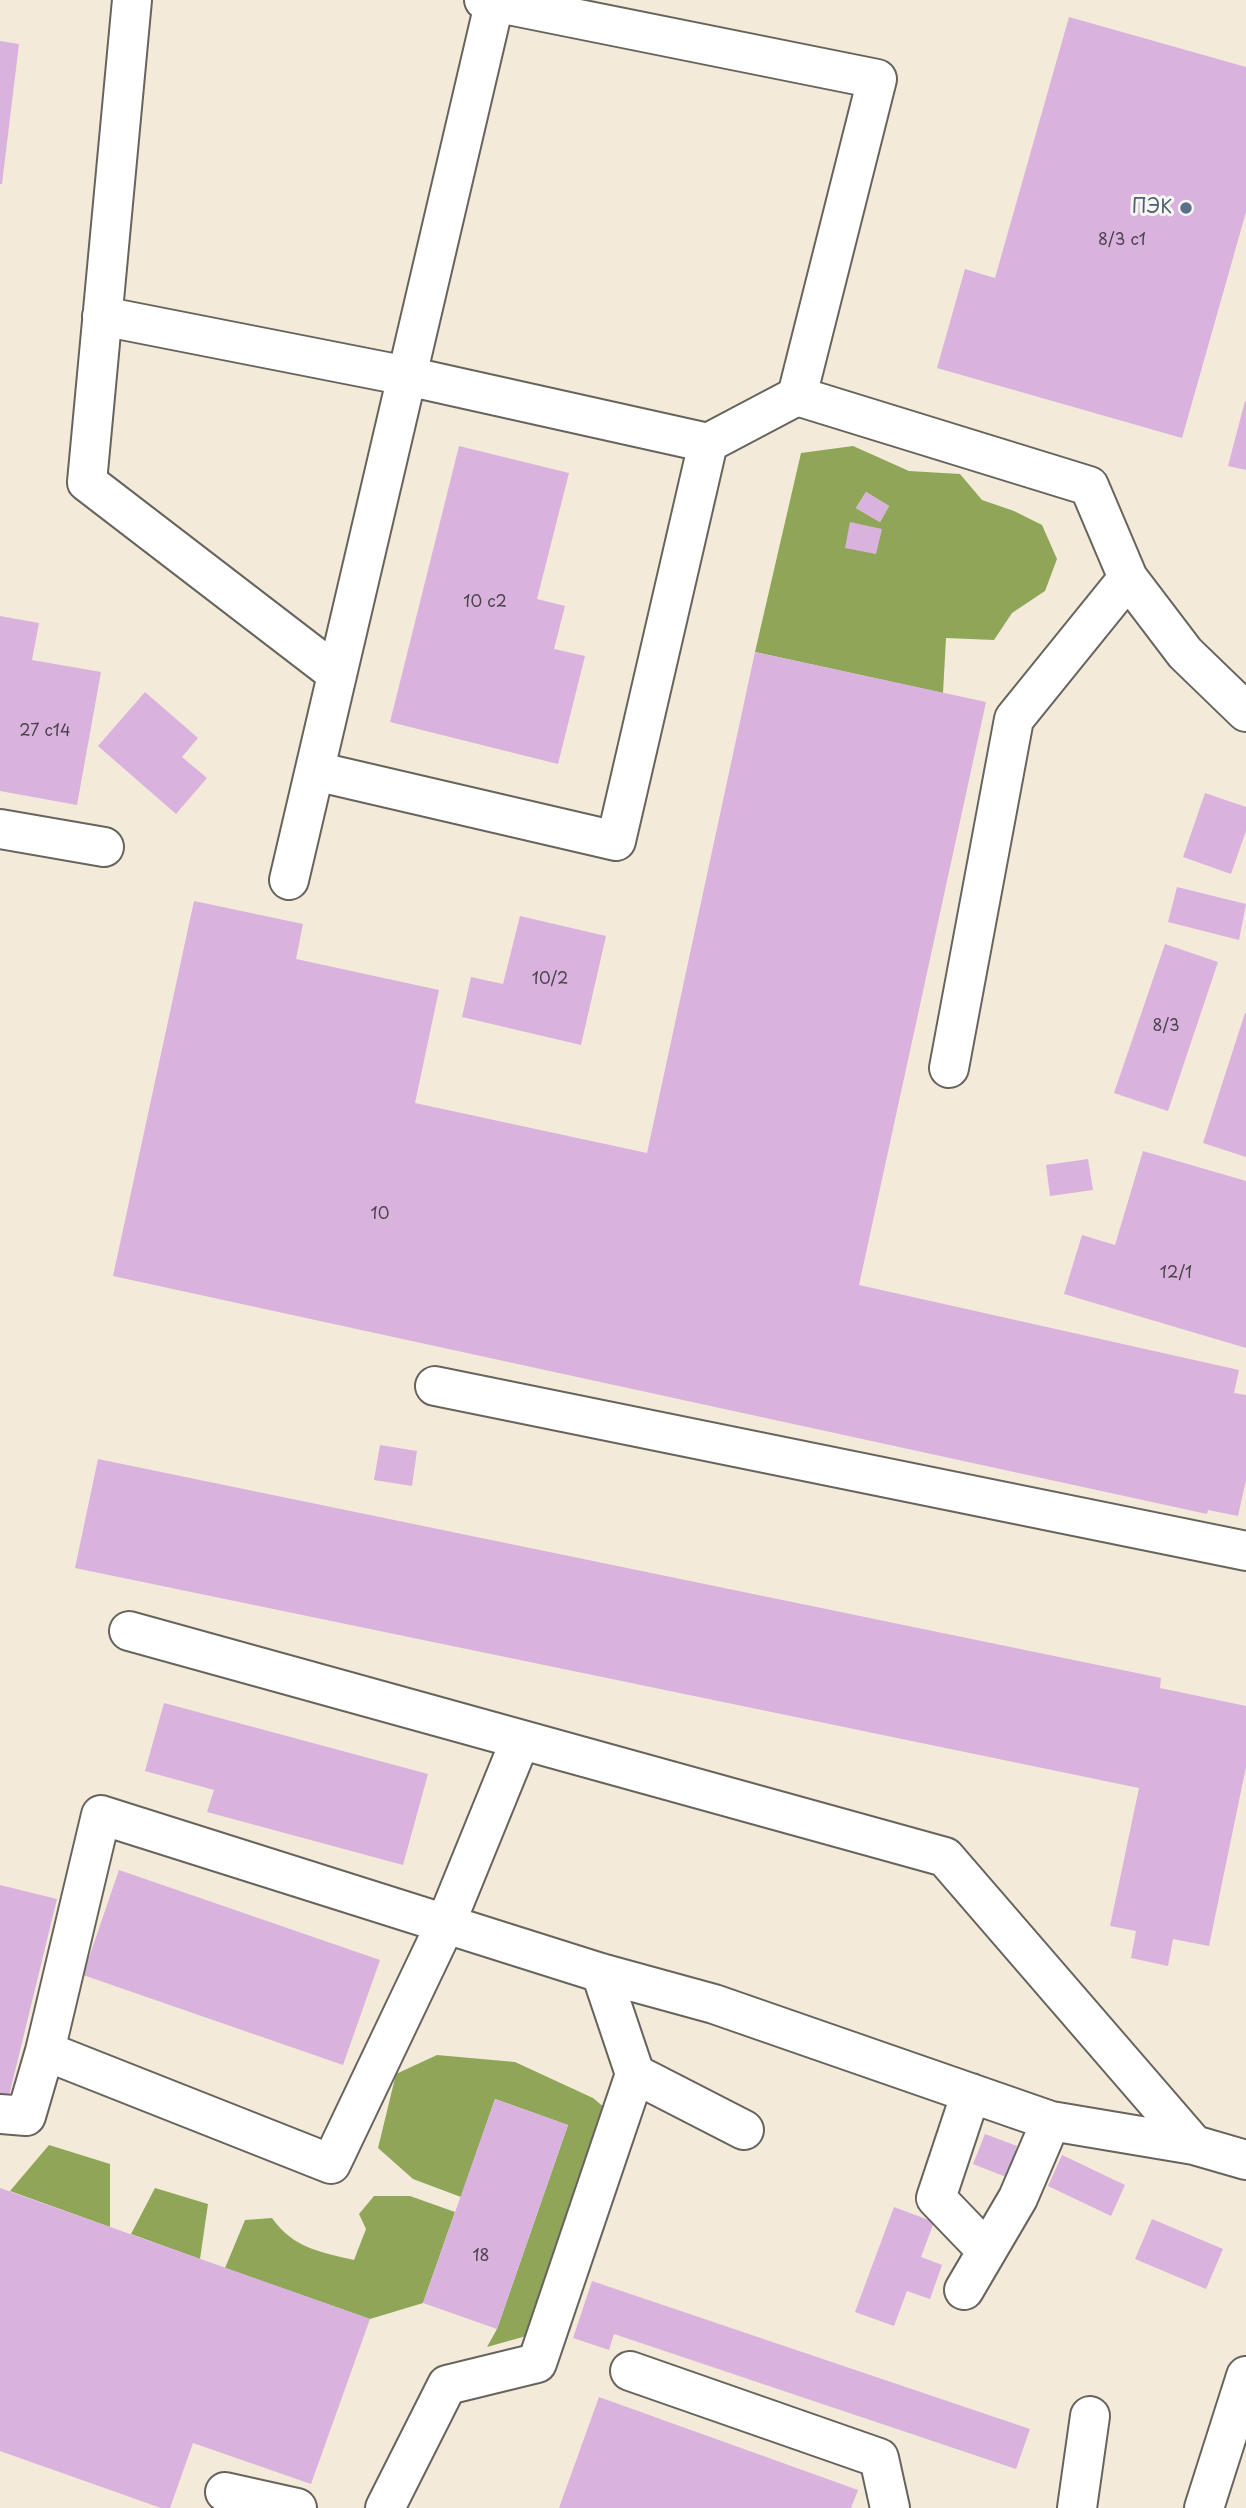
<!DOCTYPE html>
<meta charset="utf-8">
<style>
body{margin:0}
canvas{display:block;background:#f3ead9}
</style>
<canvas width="1246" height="2508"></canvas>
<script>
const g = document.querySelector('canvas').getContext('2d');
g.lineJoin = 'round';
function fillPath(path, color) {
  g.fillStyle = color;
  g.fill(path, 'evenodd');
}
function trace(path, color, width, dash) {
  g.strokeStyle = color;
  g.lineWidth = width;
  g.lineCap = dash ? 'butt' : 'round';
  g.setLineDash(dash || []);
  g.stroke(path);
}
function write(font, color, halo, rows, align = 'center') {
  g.font = font + ' "Playpen Sans",sans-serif';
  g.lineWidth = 6;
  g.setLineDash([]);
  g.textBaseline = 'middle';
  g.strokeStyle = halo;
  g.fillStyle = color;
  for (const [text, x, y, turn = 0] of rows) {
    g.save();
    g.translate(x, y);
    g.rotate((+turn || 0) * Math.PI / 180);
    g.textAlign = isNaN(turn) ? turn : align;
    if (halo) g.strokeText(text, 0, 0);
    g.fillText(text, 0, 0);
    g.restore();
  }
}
fillPath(new Path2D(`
 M 853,446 L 909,471 L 960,474 L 982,500 L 1014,511 L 1042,525 L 1057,559 L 1045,591 L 1012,613 L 994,640 L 946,638 L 943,693 L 755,652 L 801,453 ZM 866,492 L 889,506 L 880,522 L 856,508 Z
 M 437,2055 L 515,2062 L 593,2098 L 611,2113 L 537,2333 L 487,2347 L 497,2329 L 568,2125 L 495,2099 L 461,2197 L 413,2179 L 378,2148 L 396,2074 Z
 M 49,2145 L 110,2164 L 110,2227 L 10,2191 Z
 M 155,2188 L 208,2204 L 200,2259 L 131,2234 Z
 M 374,2196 L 410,2196 L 455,2212 L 423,2303 L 370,2319 L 225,2268 L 245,2220 L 272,2218 C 293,2248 320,2252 354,2260 L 366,2229 L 359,2214 Z`), '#8fa658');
fillPath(new Path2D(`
 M 1069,17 L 1246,67 L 1246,212 L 1182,438 L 937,368 L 965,269 L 995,278 Z
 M 0,41 L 19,44 L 2,184 L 0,184 Z
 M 1245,401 L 1246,402 L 1246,470 L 1228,466 Z
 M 459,446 L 569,473 L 537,599 L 565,606 L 554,649 L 585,656 L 558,764 L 390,722 Z
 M 866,492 L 889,506 L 880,522 L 856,508 Z
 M 850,522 L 882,529 L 876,554 L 845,548 Z
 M 0,616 L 39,623 L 32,660 L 101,672 L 77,805 L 0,791 Z
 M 755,652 L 986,702 L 859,1285 L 1239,1370 L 1234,1393 L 1246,1395 L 1246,1480 L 1238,1516 L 1208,1510 L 1207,1514 L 113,1276 L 194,901 L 303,924 L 296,959 L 439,990 L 415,1103 L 647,1153 Z
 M 145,692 L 198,738 L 182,757 L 207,778 L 176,814 L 98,746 Z
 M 1205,793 L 1246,807 L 1246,831 L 1231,874 L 1183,857 Z
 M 1177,887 L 1246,904 L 1239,940 L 1168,922 Z
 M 520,916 L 606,936 L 581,1045 L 462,1017 L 471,977 L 503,984 Z
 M 1165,944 L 1218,962 L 1168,1111 L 1114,1093 Z
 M 1245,1013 L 1246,1013 L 1246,1157 L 1203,1143 Z
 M 1143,1151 L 1246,1181 L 1246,1348 L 1064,1294 L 1082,1235 L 1115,1245 Z
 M 1088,1159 L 1093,1190 L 1050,1196 L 1046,1165 Z
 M 380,1445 L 417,1451 L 412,1486 L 374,1480 Z
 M 98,1459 L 1161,1678 L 1160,1688 L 1246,1706 L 1246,1767 L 1209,1946 L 1173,1939 L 1168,1966 L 1131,1958 L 1136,1931 L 1110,1926 L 1139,1788 L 75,1568 Z
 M 164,1703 L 428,1774 L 403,1865 L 207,1812 L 214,1790 L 145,1771 Z
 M 119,1870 L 380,1960 L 343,2065 L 83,1975 Z
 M 0,1885 L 57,1899 L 9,2096 L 0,2094 Z
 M 495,2099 L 568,2125 L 497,2329 L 423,2303 Z
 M 985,2134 L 1017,2146 L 1006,2177 L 973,2164 Z
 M 1062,2155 L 1125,2185 L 1111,2216 L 1048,2186 Z
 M 0,2188 L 370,2319 L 311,2484 L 193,2443 L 170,2508 L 161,2508 L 0,2451 Z
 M 894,2207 L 934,2222 L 921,2257 L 942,2265 L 930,2299 L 907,2291 L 894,2326 L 855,2312 Z
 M 1152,2219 L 1223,2249 L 1206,2289 L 1135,2259 Z
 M 592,2281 L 1030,2429 L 1016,2469 L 614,2334 L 609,2350 L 573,2338 Z
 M 599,2397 L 858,2490 L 851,2508 L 559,2508 Z`), '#d9b3de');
const minor = new Path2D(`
 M 132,0 L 87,482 L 337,674
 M 484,0 L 877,79 L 797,396
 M 102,316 L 407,376 L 708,443 L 797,396 L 1089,486 L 1128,578 L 1185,653 L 1246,712
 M 315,771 L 616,841 L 708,443
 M 0,829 L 104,847
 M 289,880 L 495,0
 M 949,1068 L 1014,719 L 1128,578
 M 435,1386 L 1246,1551
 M 129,1631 L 945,1857 L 1194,2145 L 1246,2160
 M 520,1741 L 445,1925 L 331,2164 L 45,2051 L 101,1815 L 601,1973 L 714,2004 L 1051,2121 L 1194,2145
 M 601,1973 L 635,2074 L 744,2130
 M 971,2093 L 936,2198 L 987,2251
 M 0,2114 L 26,2116 L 45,2051
 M 964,2290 L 1018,2198 L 1051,2121
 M 630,2371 L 879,2458 L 890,2508
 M 225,2492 L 297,2508
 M 385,2508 L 447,2385 L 537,2363 L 635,2074
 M 1077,2508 L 1090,2416
 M 1204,2508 L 1246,2376`);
trace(minor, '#67645e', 42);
trace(minor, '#fff', 38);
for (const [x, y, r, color] of [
 [1186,208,7,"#5c6f8a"]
]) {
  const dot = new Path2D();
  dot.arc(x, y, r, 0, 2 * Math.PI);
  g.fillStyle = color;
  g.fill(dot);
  trace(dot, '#f6f6f2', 2.5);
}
write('16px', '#4b424c', null, [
 ["8/3 с1",1122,241],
 ["10 с2",485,603],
 ["27 с14",45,732],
 ["10/2",550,980],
 ["8/3",1166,1027],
 ["10",380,1215],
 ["12/1",1176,1274],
 ["18",481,2257]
]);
write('19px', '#4e5e75', '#f6f6f2', [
 ["ПЭК",1172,208]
], 'right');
</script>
